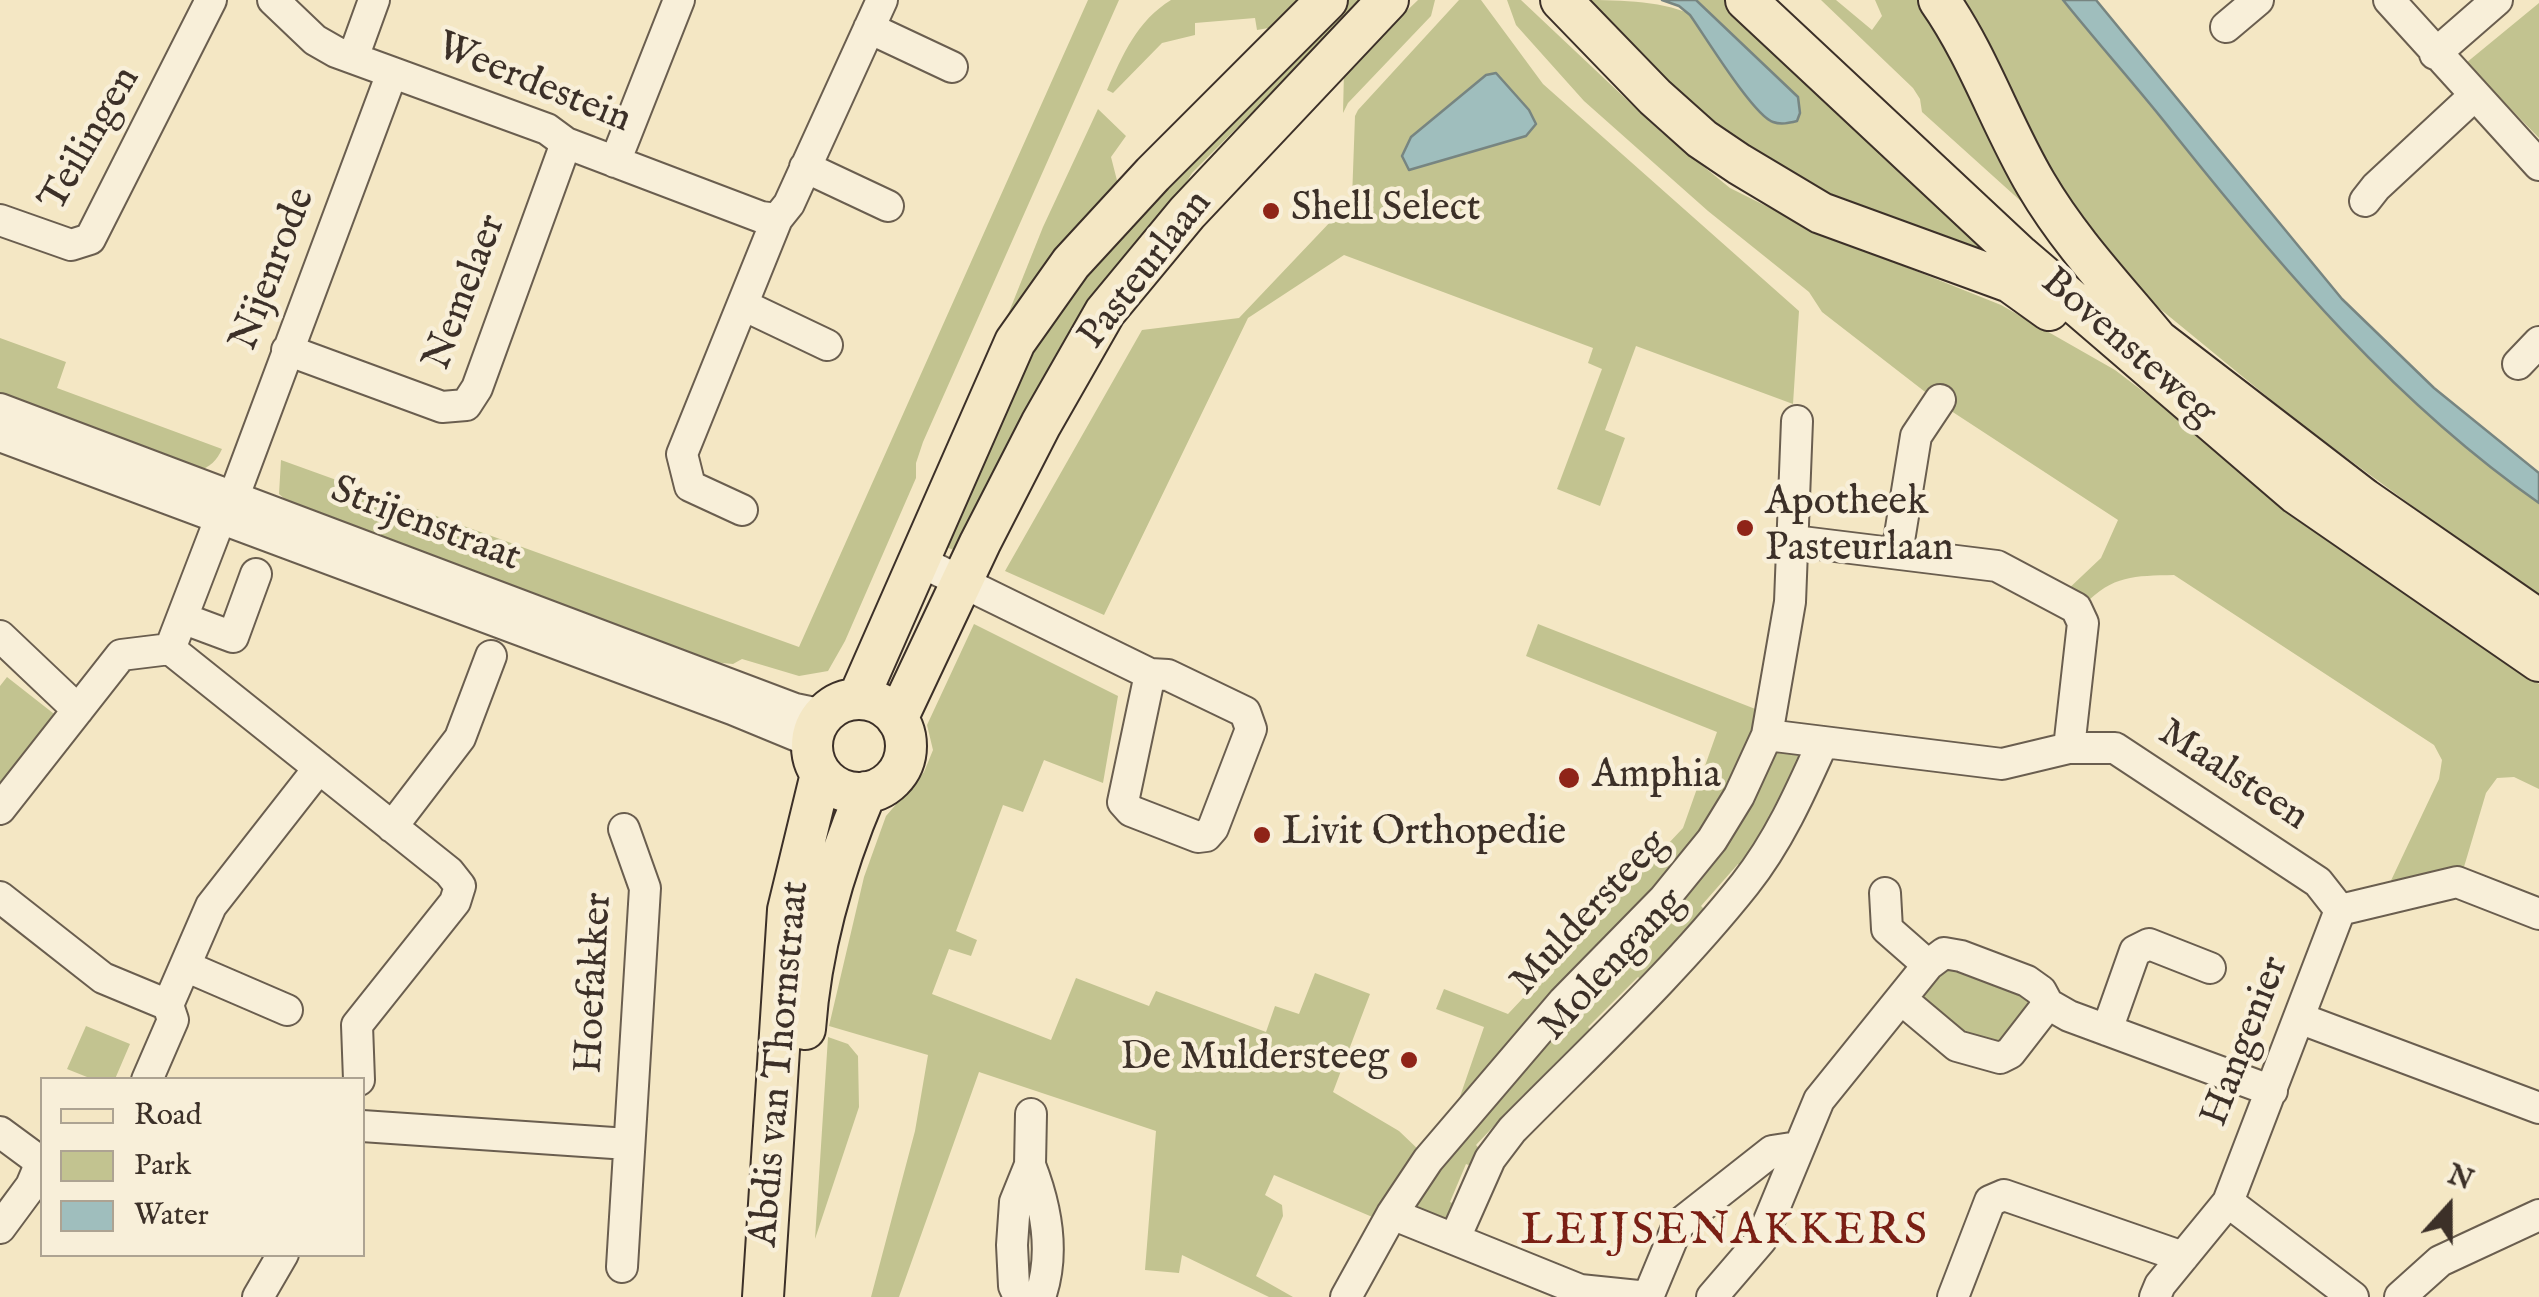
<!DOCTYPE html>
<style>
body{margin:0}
#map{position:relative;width:2539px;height:1297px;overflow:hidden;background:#f4e7c4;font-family:"IM FELL English",serif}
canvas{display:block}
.legend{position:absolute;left:40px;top:1077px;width:325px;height:180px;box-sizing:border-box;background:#f8efd9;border:2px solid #ada392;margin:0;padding:12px 18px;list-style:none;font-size:30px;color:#3c3028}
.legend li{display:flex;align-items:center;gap:20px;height:50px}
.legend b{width:50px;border:2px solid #ada392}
.north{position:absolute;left:2399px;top:1157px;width:100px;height:100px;-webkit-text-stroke:8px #f8efd9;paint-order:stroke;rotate:21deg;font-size:28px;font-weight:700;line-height:40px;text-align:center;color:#3c3028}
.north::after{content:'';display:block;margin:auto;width:35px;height:45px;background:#3c3028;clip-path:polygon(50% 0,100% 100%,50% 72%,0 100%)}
</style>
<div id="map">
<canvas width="2539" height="1297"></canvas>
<ul class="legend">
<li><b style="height:12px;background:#f4e7c4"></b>Road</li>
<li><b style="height:28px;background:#c2c390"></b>Park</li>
<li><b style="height:28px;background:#9fbebd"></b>Water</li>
</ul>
<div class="north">N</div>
</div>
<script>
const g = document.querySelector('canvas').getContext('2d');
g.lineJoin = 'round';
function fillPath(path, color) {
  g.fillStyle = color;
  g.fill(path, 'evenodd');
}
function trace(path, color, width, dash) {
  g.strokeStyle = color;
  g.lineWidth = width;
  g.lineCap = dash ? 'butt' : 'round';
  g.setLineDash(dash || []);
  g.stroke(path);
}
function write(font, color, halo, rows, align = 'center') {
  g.font = font + ' "IM FELL English",serif';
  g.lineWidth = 9;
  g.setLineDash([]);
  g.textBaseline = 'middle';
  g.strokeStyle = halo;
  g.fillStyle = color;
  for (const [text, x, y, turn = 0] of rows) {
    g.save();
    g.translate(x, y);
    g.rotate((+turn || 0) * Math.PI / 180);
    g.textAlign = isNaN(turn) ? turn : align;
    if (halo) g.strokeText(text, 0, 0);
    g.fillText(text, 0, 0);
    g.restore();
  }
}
fillPath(new Path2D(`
 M 1088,0 L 1119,0 L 923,442 L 916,463 L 916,478 L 845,641 L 828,671 L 799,676 L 742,659 L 733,664 L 712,662 L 293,506 L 279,494 L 281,460 L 799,647 Z
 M 1171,0 L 1310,0 L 1286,25 L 1257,30 L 1255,18 L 1195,23 L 1195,35 L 1162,43 L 1113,93 L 1107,90 C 1123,54 1137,21 1171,0 Z
 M 1342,0 L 1364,0 L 1192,173 L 969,545 L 954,550 L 940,545 L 985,430 L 1083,273 Z
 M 1418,0 L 1435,0 L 1431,16 L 1348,103 L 1343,113 L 1344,71 Z
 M 1459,0 L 1481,0 L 1543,84 L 1799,311 L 1793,404 L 1636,346 L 1605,430 L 1625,438 L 1600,506 L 1557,489 L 1602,369 L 1588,363 L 1593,348 L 1344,255 L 1248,318 L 1104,615 L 1005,571 L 1142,330 L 1239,318 L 1352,199 L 1355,116 L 1358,110 Z
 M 1507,0 L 1521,0 L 1661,132 L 1730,188 L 1816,231 L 2001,305 L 2115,370 L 2358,555 L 2486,642 L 2539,684 L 2539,789 L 2514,777 L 2497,778 L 2486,793 L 2461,877 L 2387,889 L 2439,779 L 2442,760 L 2434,745 L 2174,575 C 2134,576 2113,575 2084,605 L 2064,593 L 2101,558 L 2118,520 L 1942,405 L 1822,312 L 1809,292 L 1708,211 L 1584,101 L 1516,25 Z
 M 1576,0 C 1613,0 1660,0 1690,14 L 1755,107 L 1770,122 L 1796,121 L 1800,113 L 1797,97 L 1696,0 L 1727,0 L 2040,280 L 1809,187 L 1740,150 Z
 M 1821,0 L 1836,0 L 1872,30 L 1882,16 L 1875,0 L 1931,0 L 2054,231 L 1922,112 L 1920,99 L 1913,88 Z
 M 1954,0 L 2063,0 C 2124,75 2186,150 2249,223 C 2337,325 2427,425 2539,503 L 2539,599 L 2298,422 L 2148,299 L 2091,244 Z
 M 2539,3 L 2539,138 L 2466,63 Z
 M 1098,109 L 1126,136 L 1111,157 L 1121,196 L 1011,320 L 1007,317 L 1043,227 Z
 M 0,338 L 66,362 L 57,388 L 222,449 C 217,460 210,468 197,471 L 0,399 Z
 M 974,624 L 1118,696 L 1103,783 L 1044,760 L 1023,812 L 1003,805 L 956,931 L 977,940 L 971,956 L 949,949 L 932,994 L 1051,1040 L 1076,978 L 1149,1006 L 1156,991 L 1266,1032 L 1275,1006 L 1299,1014 L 1315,973 L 1370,994 L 1333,1092 L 1399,1131 L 1421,1152 L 1377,1219 L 1274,1175 L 1265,1195 L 1282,1205 L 1283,1216 L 1256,1276 L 1293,1297 L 1269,1297 L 1182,1255 L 1179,1273 L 1145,1270 L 1156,1131 L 979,1072 L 899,1297 L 871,1297 L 915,1131 L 928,1055 L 829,1026 L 864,877 L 886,816 L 924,772 L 933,750 L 927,725 Z
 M 1538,624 L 1763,712 L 1704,834 L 1454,1114 L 1484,1027 L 1436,1009 L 1444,989 L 1508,1014 L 1683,828 L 1717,732 L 1526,656 Z
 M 7,677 L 58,717 L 0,798 L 0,686 Z
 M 1774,748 L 1809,755 L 1747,871 L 1738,864 L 1701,906 L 1710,915 L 1648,985 L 1638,977 L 1588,1027 L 1597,1036 L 1533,1102 L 1524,1094 L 1476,1145 L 1484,1154 L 1478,1169 L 1466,1164 L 1450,1202 L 1463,1207 L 1443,1226 L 1403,1212 Z
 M 1941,965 L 2026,990 L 2035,1010 L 2005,1047 L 1989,1049 L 1930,1012 L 1917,987 L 1934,981 Z
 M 86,1026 L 130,1044 L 115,1079 L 92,1079 L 67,1069 Z
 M 828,1037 L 848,1044 L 858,1056 L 859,1107 L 815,1239 Z`), '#c2c390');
const water = new Path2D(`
 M 1662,0 L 1696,0 L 1798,97 L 1800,113 L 1797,121 C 1789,123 1781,125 1773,122 C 1753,115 1705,36 1690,15 L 1679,6 Z
 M 2063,0 L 2096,0 L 2342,299 L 2434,388 L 2539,473 L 2539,503 C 2397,404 2282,269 2175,135 C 2139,89 2100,46 2063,0 Z
 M 1496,73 L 1529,110 L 1536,124 L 1526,136 L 1409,170 L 1402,156 L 1411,137 L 1486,75 Z`);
fillPath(water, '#9fbebd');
trace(water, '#778581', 2.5);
const minor = new Path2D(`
 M 273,0 L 315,40 L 336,52 L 547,129 L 566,143 L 761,217 L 777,219
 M 2389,0 L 2539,165
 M 2226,27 L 2258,0
 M 869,28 L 952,67
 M 2435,54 L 2497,0
 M 353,58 L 374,0
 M 615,162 L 679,0
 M 805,167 L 888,206
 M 2365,201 L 2376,187 L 2474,96
 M 0,220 L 71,245 L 90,239 L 211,0
 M 743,305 L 827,345
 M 287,350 L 442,407 L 466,405 L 477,388 L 566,143
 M 2518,364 L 2539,342
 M 0,409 L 795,709 L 824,715
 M 0,436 L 732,709 L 812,742
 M 742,510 L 690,486 L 682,454 L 777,219 L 789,204 L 882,0
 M 1794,541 L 1997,566 L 2076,608 L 2083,623 L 2069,748
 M 1897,553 L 1916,436 L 1940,400
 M 917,560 L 1150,674 L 1168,675 L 1245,712 L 1251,729 L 1213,828 L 1206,836 L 1198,837 L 1131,811 L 1123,802 L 1150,674
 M 182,618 L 233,637 L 256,574
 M 0,636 L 78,710
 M 1767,735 L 2002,764 L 2069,748 L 2115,748 L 2318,882 L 2340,910
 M 0,809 L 121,655 L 170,649
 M 392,827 L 460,738 L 491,656
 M 1885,893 L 1887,929 L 1928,965
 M 0,897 L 103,978 L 168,1005
 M 2340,910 L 2457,882 L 2539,914
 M 185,966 L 287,1010
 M 1901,999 L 1957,1046 L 2000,1058 L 2010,1053 L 2048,1004
 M 2299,1018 L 2539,1108
 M 2107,1030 L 2135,951 L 2149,944 L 2210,968
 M 147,1080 L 173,1020 L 168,1005 L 211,906 L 319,768
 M 359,1080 L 357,1025 L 455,902 L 460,886 L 449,872 L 170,649 L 220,519 L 234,496 L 392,73
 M 362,1126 L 628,1144
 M 0,1132 L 34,1157 L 39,1167 L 31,1186 L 0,1228
 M 1030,1165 C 1046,1206 1055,1254 1040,1297
 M 2228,1202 L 2340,910
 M 1392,1214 L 1580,1290 L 1648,1297
 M 1455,1238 L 1490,1159 L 1512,1130 C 1591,1050 1675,972 1745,884 C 1779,841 1801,791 1823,742
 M 622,1267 L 645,888 L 624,829
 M 258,1297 L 283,1254
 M 1019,1297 L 1014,1286 L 1012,1245 L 1015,1202 L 1030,1165 L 1031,1114
 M 1346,1297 L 1392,1214 L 1428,1160 L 1563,1002 L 1664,899 L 1712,840 L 1739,796 L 1767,735 L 1790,602 L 1797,421
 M 1648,1297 L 1678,1225 L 1772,1151 L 1798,1147
 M 1712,1297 L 1761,1240 L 1819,1100 L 1928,965 L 1944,953 L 1961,956 L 2027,981 L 2041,991 L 2048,1004 L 2069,1016 L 2272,1091
 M 1953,1297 L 1990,1201 L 2004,1195 L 2183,1257
 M 2155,1297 L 2160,1285 L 2228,1202 L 2353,1297
 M 2400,1297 L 2440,1261 L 2539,1215`);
const major = new Path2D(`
 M 1561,0 L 1655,97 L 1702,139 L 1739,164 L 1821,213 L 2010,282 L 2049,310
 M 1746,0 L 2020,256 L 2297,494 L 2539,661
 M 1939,0 C 1979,57 2001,125 2036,184 C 2070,242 2117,291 2159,342
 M 2143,329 L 2364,499 L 2539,620
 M 858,699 L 1015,342 L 1071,263 L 1153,174 L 1327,0
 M812 746a47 47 0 1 1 94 0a47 47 0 1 1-94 0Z
 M 897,719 L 980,543 L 1041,424 L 1105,312 L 1187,213 L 1388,0
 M 805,1029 C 811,947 834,867 866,792
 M 763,1297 L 788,910 L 821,774`);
trace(minor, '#6a5e4f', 34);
trace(major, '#3c3028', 44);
trace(minor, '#f8efd9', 30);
trace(major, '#f4e7c4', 40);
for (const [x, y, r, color] of [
 [1271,211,10,"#8f2418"],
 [1745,528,10,"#8f2418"],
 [1569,778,12,"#8f2418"],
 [1262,835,10,"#8f2418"],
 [1409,1060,10,"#8f2418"]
]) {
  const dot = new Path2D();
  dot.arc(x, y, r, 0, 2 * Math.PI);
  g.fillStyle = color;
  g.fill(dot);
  trace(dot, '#f8efd9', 4);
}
write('40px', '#3c3028', '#f8efd9', [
 ["Weerdestein",533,85,22],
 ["Teilingen",92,140,-60],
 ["Nijenrode",275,270,-69],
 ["Pasteurlaan",1147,271,-52],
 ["Nemelaer",467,293,-69],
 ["Bovensteweg",2127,349,41],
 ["Strijenstraat",425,526,21],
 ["Maalsteen",2232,777,33],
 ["Muldersteeg",1591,914,-47],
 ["Molengang",1614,966,-47],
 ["Hoefakker",596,983,-87],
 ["Hangenier",2247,1042,-69],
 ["Abdis van Thornstraat",782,1064,-85]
]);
write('40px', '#3c3028', '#f8efd9', [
 ["Shell Select",1291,211],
 ["Apotheek",1765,505],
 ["Pasteurlaan",1765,551],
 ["Amphia",1592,778],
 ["Livit Orthopedie",1282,835],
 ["De Muldersteeg",1389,1060,"right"]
], 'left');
g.letterSpacing = '2.5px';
write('45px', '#7a1f14', '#f8efd9', [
 ["LEIJSENAKKERS",1725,1234]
]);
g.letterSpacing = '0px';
</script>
